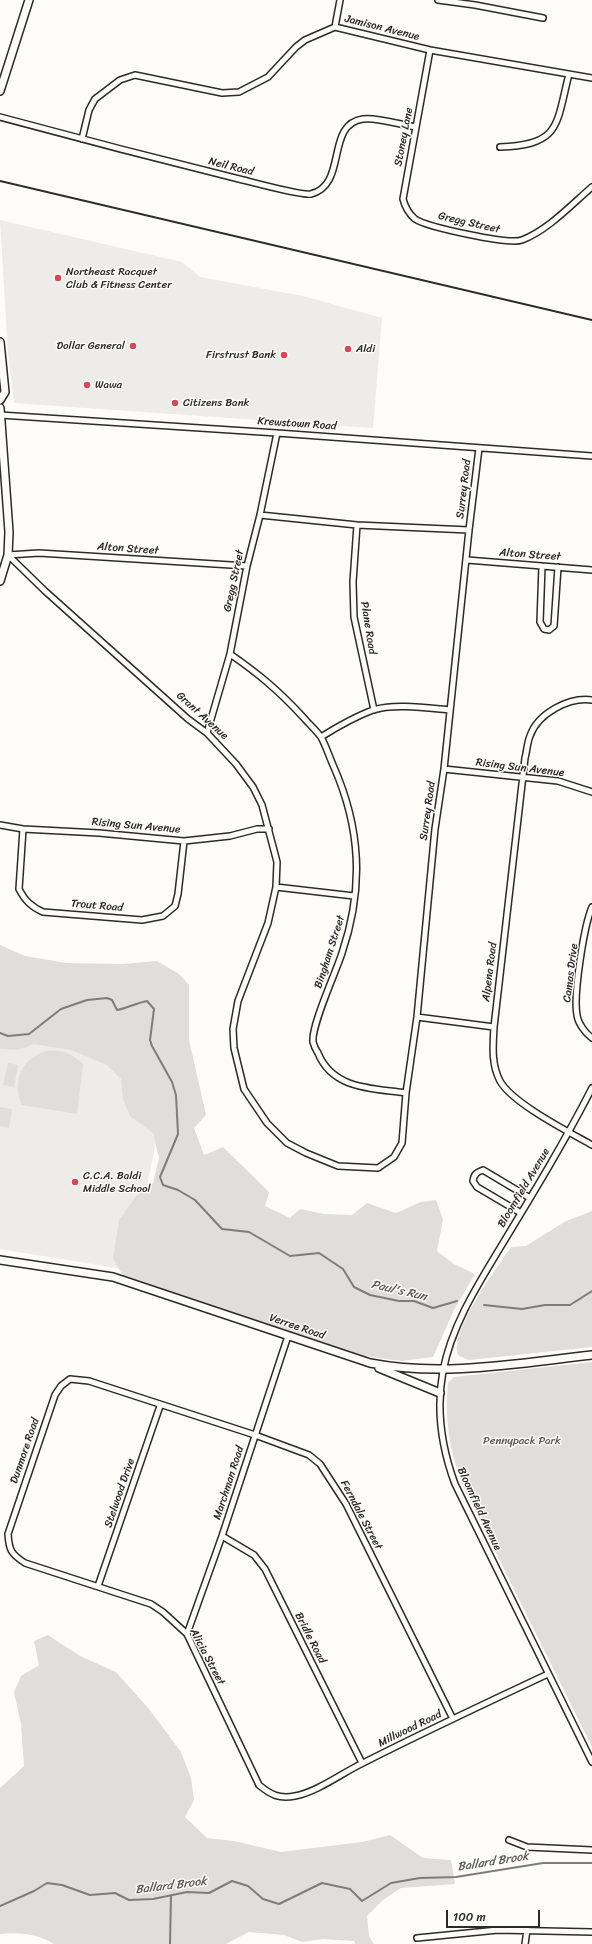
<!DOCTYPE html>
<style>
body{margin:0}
#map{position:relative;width:592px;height:1944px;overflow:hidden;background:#fdfcf7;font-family:Sriracha,sans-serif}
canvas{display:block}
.scale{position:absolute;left:446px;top:1910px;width:94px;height:18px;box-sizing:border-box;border:2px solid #2b2b2b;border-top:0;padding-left:5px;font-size:12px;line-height:14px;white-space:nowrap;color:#2b2b2b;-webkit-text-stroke:3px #fdfcf7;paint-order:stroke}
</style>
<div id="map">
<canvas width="592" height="1944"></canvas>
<div class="scale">100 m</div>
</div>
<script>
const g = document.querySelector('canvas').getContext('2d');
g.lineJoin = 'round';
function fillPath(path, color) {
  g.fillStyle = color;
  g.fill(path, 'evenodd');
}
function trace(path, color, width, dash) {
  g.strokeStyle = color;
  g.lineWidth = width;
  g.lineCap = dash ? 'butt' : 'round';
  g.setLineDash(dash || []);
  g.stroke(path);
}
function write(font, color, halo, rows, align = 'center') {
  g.font = font + ' Sriracha,sans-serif';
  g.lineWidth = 3;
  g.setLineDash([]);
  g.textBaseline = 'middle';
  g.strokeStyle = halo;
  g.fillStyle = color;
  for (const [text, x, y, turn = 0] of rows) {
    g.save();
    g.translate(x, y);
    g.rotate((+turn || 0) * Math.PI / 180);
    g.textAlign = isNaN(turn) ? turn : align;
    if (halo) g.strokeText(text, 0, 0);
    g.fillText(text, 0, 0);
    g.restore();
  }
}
fillPath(new Path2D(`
 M 0,220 L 182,262 L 200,277 L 303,296 L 382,318 L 373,428 L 14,403 L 8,353 Z
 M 0,1023 L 139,1048 L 157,1138 L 129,1270 L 0,1249 Z`), '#edece8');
fillPath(new Path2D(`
 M 0,945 L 25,956 L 66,963 L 123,964 L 157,961 L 179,974 L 189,985 L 189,1040 L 206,1115 L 194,1128 L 204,1155 L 223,1147 L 269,1192 L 265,1206 L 290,1218 L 300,1209 L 324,1214 L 352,1215 L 367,1203 L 396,1213 L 421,1202 L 436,1200 L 443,1219 L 437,1251 L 454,1264 L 475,1274 L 454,1310 L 433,1357 L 402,1361 L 356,1355 L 123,1276 L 113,1258 L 119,1220 L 137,1195 L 153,1183 L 159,1158 L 153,1133 L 130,1116 L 123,1099 L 121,1079 L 107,1065 L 71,1050 L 34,1044 L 18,1050 L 0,1049 Z
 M 46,1051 C 62,1049 74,1054 83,1065 L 77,1114 L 22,1105 C 11,1082 22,1058 46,1051 Z
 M 8,1063 L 18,1065 L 14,1087 L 3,1085 Z
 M 0,1107 L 12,1109 L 9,1128 L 0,1126 Z
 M 592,1211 L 592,1347 L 469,1360 L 459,1356 C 446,1336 498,1266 511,1247 L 526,1246 L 566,1221 Z
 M 592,1362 L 592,1747 L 463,1486 C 450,1453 444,1419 448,1383 L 454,1377 Z
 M 48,1635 L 80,1656 L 116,1672 L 149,1709 L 181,1752 L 191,1778 L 194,1800 L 185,1817 L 207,1838 L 234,1841 L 281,1852 L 362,1842 L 390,1835 L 423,1858 L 451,1860 L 455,1884 L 401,1888 L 383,1900 L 367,1916 L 369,1936 L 374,1944 L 355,1944 L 354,1941 L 323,1939 L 302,1942 L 284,1935 L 249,1932 L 226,1944 L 54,1944 C 38,1934 18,1932 0,1934 L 0,1788 L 24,1766 L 21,1724 L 14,1692 L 21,1676 L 39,1665 L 34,1641 Z`), '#dfdeda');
trace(new Path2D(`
 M 0,1033 L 8,1036 L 29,1034 L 61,1009 L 87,1000 L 107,998 L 112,1000 L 117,1010 C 128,1008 136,1003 147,1001 L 154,1009 L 150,1040 L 152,1046 L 172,1082 L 176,1095 L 178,1134 L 160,1177 L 163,1185 L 178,1190 L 195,1200 L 222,1229 L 249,1232 L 290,1256 L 319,1253 L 343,1269 L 354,1287 L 370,1295 L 399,1301 L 414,1301 L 433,1308 L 457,1301
 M 484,1305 L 522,1309 L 545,1305 L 570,1305 L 592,1291
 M 0,1906 L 34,1891 L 47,1883 L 62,1885 L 90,1895 L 115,1893 L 129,1900 L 153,1899 L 187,1892 L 209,1893 L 232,1881 L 248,1886 L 263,1899 L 279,1904 L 322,1883 L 350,1889 L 362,1901 L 391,1883 L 420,1878 L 456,1877 L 543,1863 L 592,1863
 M 170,1944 L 171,1895`), '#7e7d7b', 2);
const minor = new Path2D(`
 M 438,0 L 475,5 L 543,18
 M 335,27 L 340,0
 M 430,50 L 403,199 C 405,207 408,213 415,219 C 427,227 509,245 522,240 C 548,230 571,205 592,187
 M 0,117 C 81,139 162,160 243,180 C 255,183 303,196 311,194 C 348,185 325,124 363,119 C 377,117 401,125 416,127
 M 82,139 L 89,110 L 95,99 L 120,80 L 135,75 L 222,93 L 239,92 L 268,77 L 296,47 L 305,40 L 335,27 L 430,50 L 592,78
 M 500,147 C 561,145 556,125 569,74
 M 0,415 L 277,433 L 592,456
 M 260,515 L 357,525 L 469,530
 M 357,525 L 353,582 L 354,617 L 374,710
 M 8,555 L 45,591 L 188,719 L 207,733 L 236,764 L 253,787 L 262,805 L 277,862 L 276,887 L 268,923 L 238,1001 L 233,1029 L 234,1048 L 244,1089 L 267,1123 L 287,1143 L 306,1153 L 338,1166 L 378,1168 L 394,1157 L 402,1143 L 406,1093 L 417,1017 L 435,829 L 444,769 L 469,530 L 479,448
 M 8,555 L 39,553 L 247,566
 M 467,560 L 592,570
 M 542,566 L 540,622 L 544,629 L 549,630 L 554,626 L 558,567
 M 230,654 C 259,674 279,691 303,717 C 308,723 316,730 321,737 C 326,746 329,756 333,765 C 361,828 364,888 342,953 C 336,972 311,1026 313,1042 C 314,1046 316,1050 318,1053 C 333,1090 373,1088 406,1093
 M 592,700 C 569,697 538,713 530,736 C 527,743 527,751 525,758 L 494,1027 C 493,1045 491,1064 500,1081 C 512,1103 569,1132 592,1145
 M 207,733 L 230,654 L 247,566 L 260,515 L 277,433
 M 321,737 C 337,727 354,717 373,710 C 394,703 428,708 450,710
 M 444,769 L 558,781 L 592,792
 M 0,825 L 23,829 L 99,833 L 184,841 L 230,836 L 257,829 L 269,829
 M 23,829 L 19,889 C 25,901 32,907 43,912 L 142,920 L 163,916 L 175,906 L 178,894 L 184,841
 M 276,887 L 354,896
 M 592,907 C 584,926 573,995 577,1015 C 578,1023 585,1033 592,1038
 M 417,1017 L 494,1027
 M 592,1088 C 565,1141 534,1192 503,1243 C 479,1283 452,1324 443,1371 C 436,1409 442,1449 455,1484 L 592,1762
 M 521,1213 L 477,1187 L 473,1181 C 474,1174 477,1172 483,1170 L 530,1198
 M 222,1536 L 254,1555 L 265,1569 L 362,1763
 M 98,1586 L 160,1406
 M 187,1634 L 222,1536 L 288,1336
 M 453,1719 L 346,1504 L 320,1464 L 309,1455 L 255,1435 L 89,1381 L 70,1379 L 61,1386 L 55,1395 L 8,1534 C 9,1550 11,1554 25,1563 L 151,1604 L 163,1612 L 187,1634 L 259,1785 C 271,1795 279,1799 295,1796 C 317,1792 342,1773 363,1763 C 424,1732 486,1703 548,1674
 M 509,1840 L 527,1847 L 592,1850
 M 417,1938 L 498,1930 L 592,1932
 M 525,1944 L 527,1930`);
const secondary = new Path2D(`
 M 0,91 L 29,0
 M 0,342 L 5,392 L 0,400
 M 0,408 L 9,532 L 8,555 L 0,581
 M 0,1260 L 113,1277 L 370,1363 C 443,1377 519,1363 592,1355
 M 379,1368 L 440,1393`);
trace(minor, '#2b2b2b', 8);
trace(secondary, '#2b2b2b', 10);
trace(minor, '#fdfcf7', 5);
trace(secondary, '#fdfcf7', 7);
trace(new Path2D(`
 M 0,181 L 592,320`), '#2b2b2b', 2);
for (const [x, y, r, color] of [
 [58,278,4,"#d1495b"],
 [133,346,4,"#d1495b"],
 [348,349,4,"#d1495b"],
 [284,355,4,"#d1495b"],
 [87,385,4,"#d1495b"],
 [175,403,4,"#d1495b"],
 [75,1182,4,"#d1495b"]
]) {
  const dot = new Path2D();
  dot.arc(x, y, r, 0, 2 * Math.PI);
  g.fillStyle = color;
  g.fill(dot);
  trace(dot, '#fdfcf7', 1.5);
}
write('11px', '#2b2b2b', '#fdfcf7', [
 ["Jamison Avenue",382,28,14],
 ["Stoney Lane",404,137,-79],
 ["Neil Road",231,167,14],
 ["Gregg Street",469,223,13],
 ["Krewstown Road",297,424,4],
 ["Surrey Road",464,489,-83],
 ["Alton Street",128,549,4],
 ["Alton Street",530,555,4],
 ["Gregg Street",234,581,-78],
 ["Plane Road",368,628,81],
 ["Grant Avenue",202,716,42],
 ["Rising Sun Avenue",520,768,7],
 ["Surrey Road",428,811,-82],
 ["Rising Sun Avenue",136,826,5],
 ["Trout Road",97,906,5],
 ["Bingham Street",330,952,-72],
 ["Alpena Road",490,972,-83],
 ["Camas Drive",571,973,-83],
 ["Bloomfield Avenue",524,1188,-59],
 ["Verree Road",297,1327,19],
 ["Dunmore Road",25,1451,-71],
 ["Marchman Road",229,1483,-72],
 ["Stelwood Drive",120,1493,-71],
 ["Bloomfield Avenue",479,1509,65],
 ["Ferndale Street",361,1515,62],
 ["Bridle Road",310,1638,63],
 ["Alicia Street",207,1657,62],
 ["Millwood Road",410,1729,-26]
]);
write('11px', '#2b2b2b', '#fdfcf7', [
 ["Northeast Racquet",66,272],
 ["Club & Fitness Center",66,285],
 ["Dollar General",125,346,"right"],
 ["Aldi",356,349],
 ["Firstrust Bank",276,355,"right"],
 ["Wawa",95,385],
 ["Citizens Bank",183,403],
 ["C.C.A. Baldi",83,1176],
 ["Middle School",83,1189]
], 'left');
write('11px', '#585857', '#fdfcf7', [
 ["Pennypack Park",522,1441]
]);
write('italic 12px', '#5b5b5a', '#fdfcf7', [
 ["Paul's Run",399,1291,13],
 ["Ballard Brook",493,1862,-9],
 ["Ballard Brook",171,1886,-7]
]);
</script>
